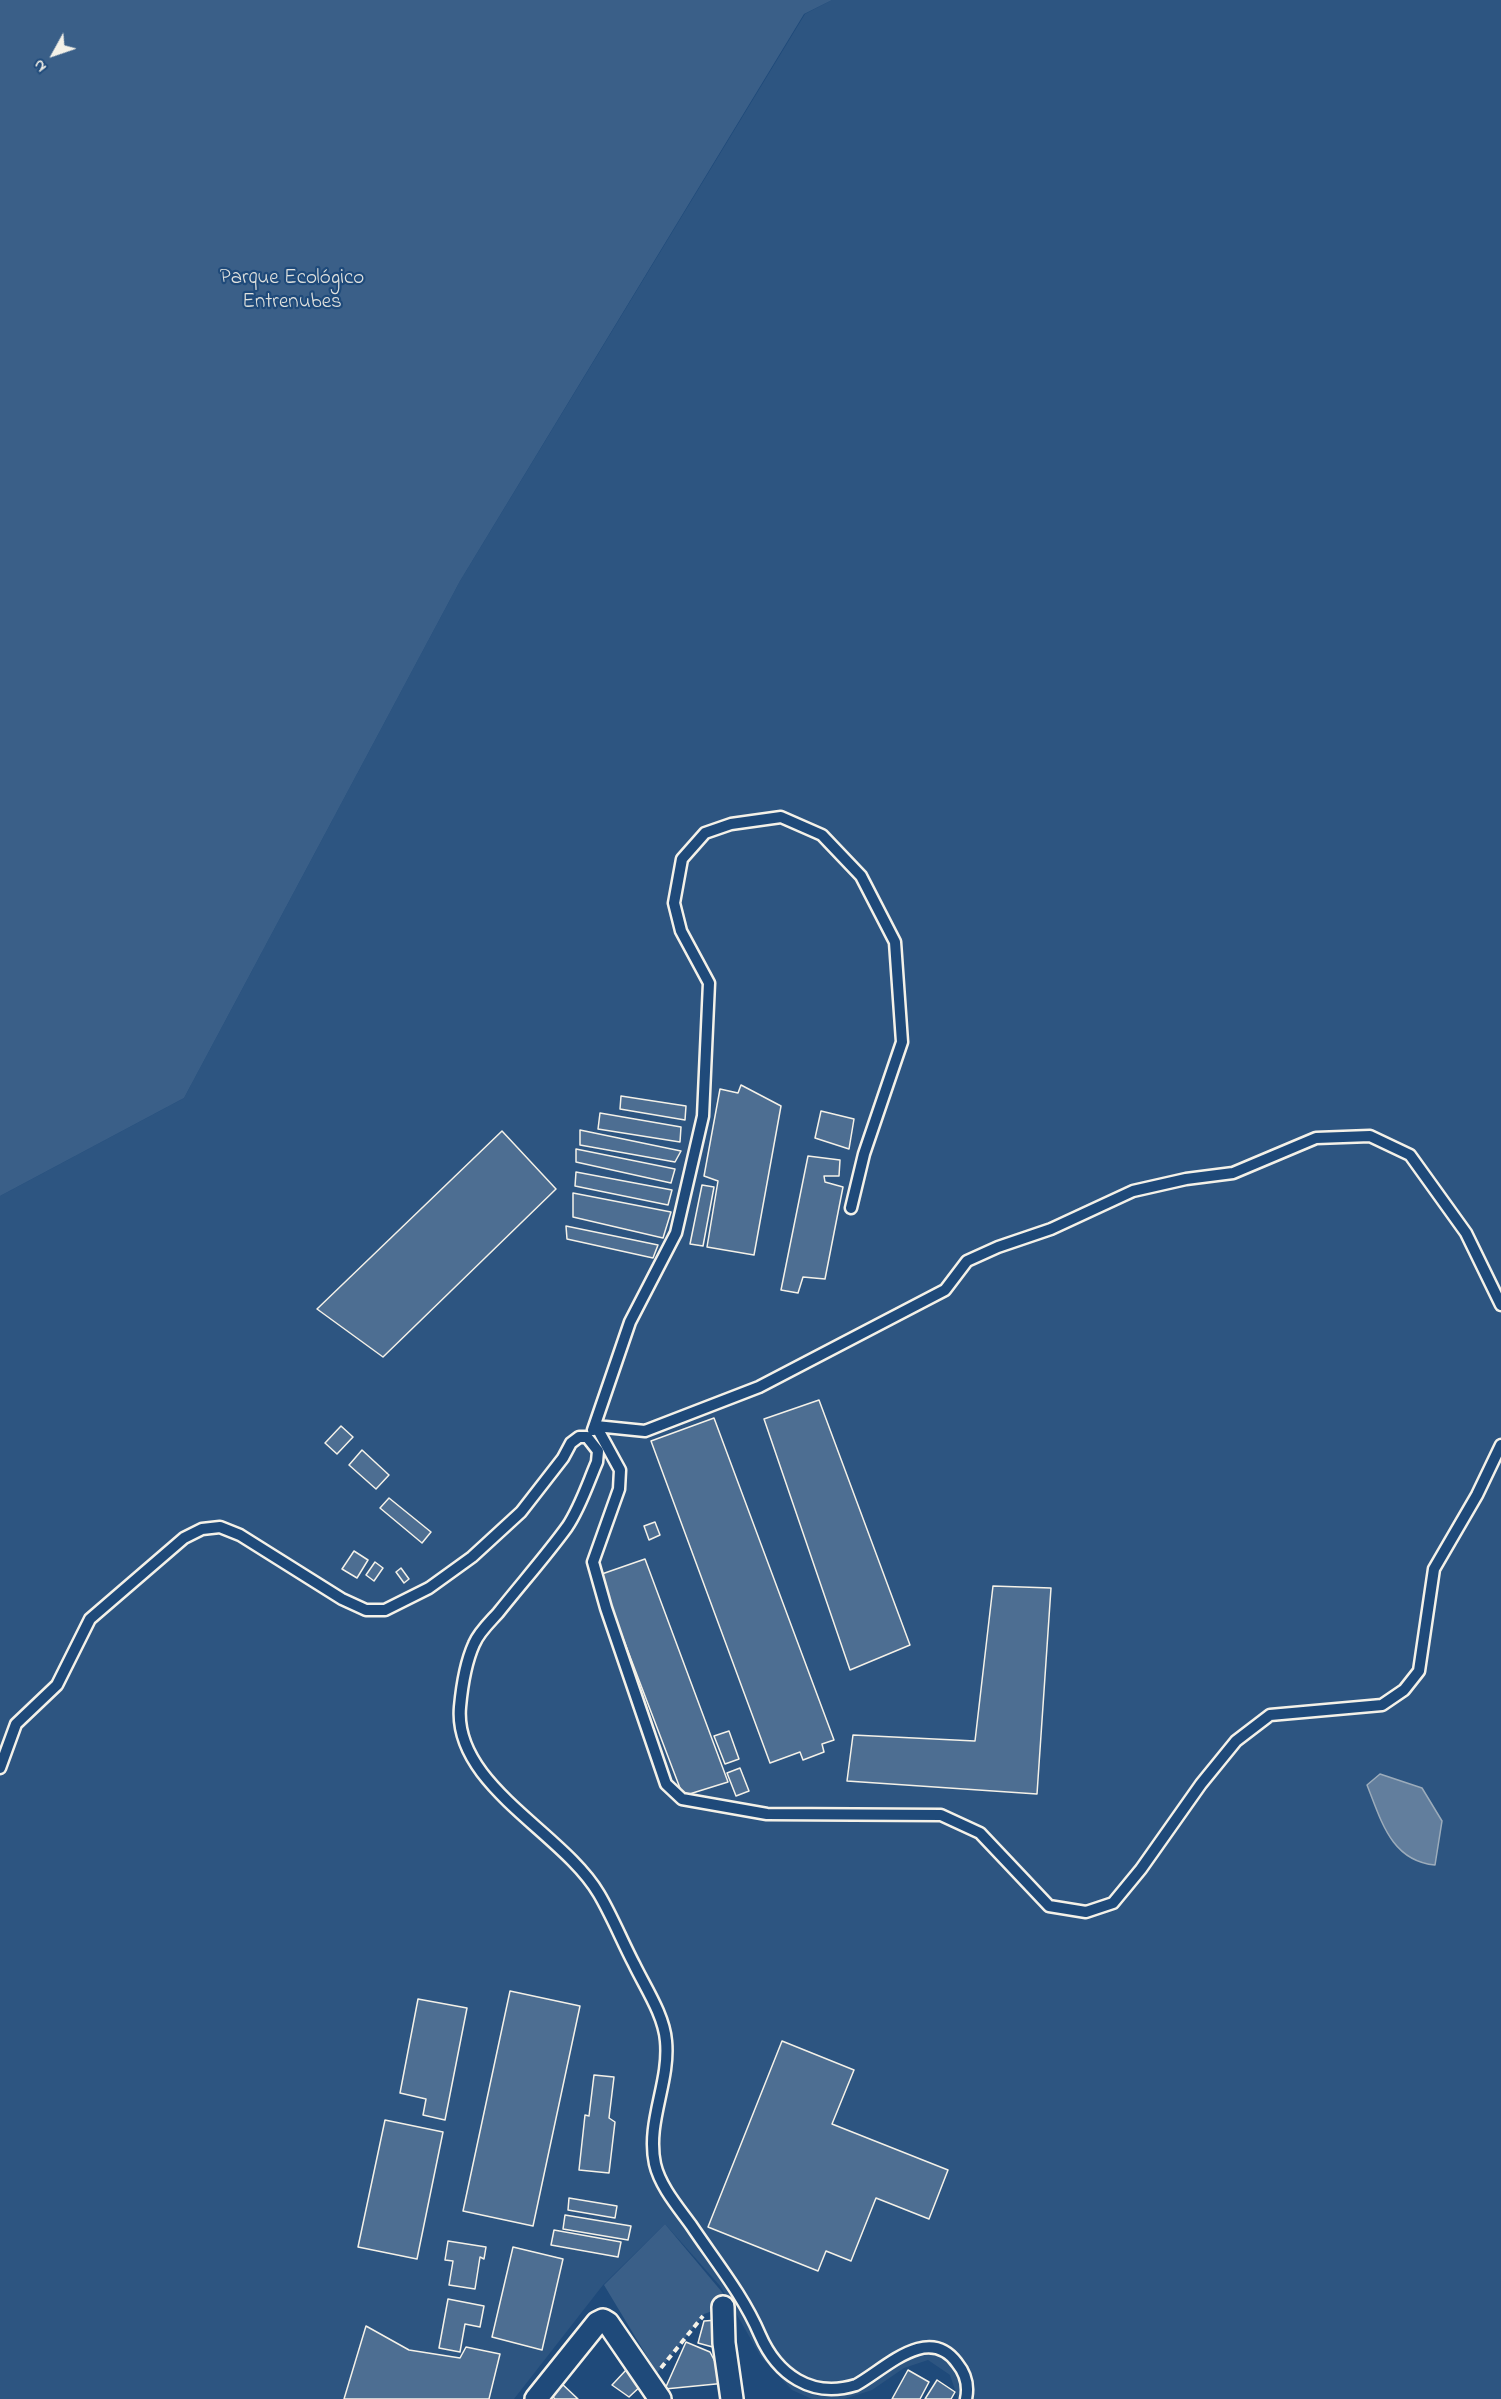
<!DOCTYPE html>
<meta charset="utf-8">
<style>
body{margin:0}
#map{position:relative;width:1501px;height:2399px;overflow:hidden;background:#1f4a7a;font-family:"Indie Flower",sans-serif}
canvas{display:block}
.north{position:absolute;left:24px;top:24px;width:60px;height:60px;-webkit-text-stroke:4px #1f4a7a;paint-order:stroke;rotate:230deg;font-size:16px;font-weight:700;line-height:24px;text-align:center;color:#f4f1e8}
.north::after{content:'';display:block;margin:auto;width:21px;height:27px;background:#f4f1e8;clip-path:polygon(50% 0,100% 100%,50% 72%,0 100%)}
</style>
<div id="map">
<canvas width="1501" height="2399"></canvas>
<div class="north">N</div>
</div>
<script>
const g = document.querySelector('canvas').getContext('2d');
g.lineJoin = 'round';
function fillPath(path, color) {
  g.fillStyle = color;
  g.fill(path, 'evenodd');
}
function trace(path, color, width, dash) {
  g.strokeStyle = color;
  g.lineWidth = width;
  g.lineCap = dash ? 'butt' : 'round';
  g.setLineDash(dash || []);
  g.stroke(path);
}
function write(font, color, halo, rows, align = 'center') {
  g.font = font + ' "Indie Flower",sans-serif';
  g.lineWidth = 4.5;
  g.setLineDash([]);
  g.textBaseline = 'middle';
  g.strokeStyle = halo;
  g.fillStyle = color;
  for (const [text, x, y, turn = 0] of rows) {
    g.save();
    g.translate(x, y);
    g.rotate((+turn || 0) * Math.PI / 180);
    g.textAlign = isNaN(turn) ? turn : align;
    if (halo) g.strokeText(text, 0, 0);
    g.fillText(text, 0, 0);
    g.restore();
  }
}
fillPath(new Path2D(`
 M 832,0 L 1501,0 L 1501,2399 L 958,2399 L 950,2375 L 928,2360 L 904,2368 L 872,2390 L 844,2399 L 812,2399 L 792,2390 L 761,2357 L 721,2287 L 665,2224 L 603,2285 L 514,2399 L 0,2399 L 0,1196 L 184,1098 L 460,581 L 805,14 Z`), '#2d5581');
fillPath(new Path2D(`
 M 0,0 L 832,0 L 804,14 L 460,581 L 184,1098 L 0,1196 Z
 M 665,2224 L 732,2304 L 704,2314 L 657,2373 L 604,2285 Z`), '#3a5f88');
const water = new Path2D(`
 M 1380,1774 L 1422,1788 L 1442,1821 L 1435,1865 C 1391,1861 1381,1820 1367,1785 Z`);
fillPath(water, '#627e9d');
trace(water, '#9cacbb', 1.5);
const building = new Path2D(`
 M 741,1085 L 781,1106 L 754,1255 L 707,1247 L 718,1181 L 704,1176 L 720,1089 L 738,1093 Z
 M 621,1096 L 686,1106 L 685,1120 L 620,1109 Z
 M 821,1111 L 854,1119 L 849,1149 L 815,1138 Z
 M 600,1113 L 681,1127 L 680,1142 L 598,1129 Z
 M 580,1130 L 681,1151 L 675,1162 L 580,1145 Z
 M 502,1131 L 556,1189 L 383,1357 L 317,1309 Z
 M 576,1149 L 675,1169 L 671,1183 L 576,1162 Z
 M 808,1156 L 840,1160 L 839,1176 L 824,1176 L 825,1182 L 843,1187 L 825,1279 L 803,1277 L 798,1293 L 781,1290 Z
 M 576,1172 L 672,1190 L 668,1205 L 575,1186 Z
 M 702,1185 L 714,1187 L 703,1246 L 690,1244 Z
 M 573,1193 L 671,1212 L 663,1238 L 573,1217 Z
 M 566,1226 L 658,1245 L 653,1258 L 567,1239 Z
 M 819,1400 L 910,1645 L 850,1670 L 764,1419 Z
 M 714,1418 L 834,1740 L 822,1744 L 824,1752 L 803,1760 L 800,1752 L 770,1763 L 651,1441 Z
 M 341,1426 L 353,1437 L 337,1454 L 325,1443 Z
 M 362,1450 L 389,1475 L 376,1489 L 349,1465 Z
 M 389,1498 L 431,1532 L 422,1543 L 380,1508 Z
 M 655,1522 L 660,1535 L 649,1540 L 644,1526 Z
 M 354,1551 L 368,1560 L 357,1578 L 342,1569 Z
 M 645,1559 L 728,1782 L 683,1796 L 599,1575 Z
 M 375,1562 L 383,1568 L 374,1581 L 366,1575 Z
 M 401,1568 L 409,1579 L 404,1583 L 396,1572 Z
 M 993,1586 L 1051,1588 L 1037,1794 L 847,1781 L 853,1735 L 975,1741 Z
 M 729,1731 L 739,1759 L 725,1764 L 714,1736 Z
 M 740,1768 L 749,1791 L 736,1796 L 727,1773 Z
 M 510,1991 L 580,2006 L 533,2226 L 463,2211 Z
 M 418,1999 L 467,2008 L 445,2120 L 423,2115 L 426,2099 L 400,2093 Z
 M 782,2041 L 854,2070 L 832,2124 L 948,2170 L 929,2219 L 876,2198 L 851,2261 L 826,2251 L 818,2271 L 708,2227 Z
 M 594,2075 L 614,2077 L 609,2118 L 615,2122 L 609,2173 L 579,2170 L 585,2115 L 589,2116 Z
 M 385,2120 L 443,2132 L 417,2259 L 358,2247 Z
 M 569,2198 L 617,2206 L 615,2218 L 568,2210 Z
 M 565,2215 L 631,2226 L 628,2240 L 563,2229 Z
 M 554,2230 L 621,2242 L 618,2257 L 551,2245 Z
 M 448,2241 L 486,2247 L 484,2259 L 480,2257 L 475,2289 L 449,2285 L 453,2261 L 445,2260 Z
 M 513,2247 L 563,2259 L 542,2350 L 492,2337 Z
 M 448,2299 L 484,2306 L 480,2327 L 465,2324 L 460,2352 L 439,2348 Z
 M 718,2320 L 720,2349 L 698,2343 L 704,2321 Z
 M 366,2326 L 409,2350 L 460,2358 L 466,2347 L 500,2354 L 489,2399 L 344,2399 Z
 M 686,2342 L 710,2352 L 726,2383 L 665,2389 Z
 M 627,2369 L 644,2383 L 629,2397 L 612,2385 Z
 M 908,2370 L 929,2382 L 920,2399 L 892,2399 Z
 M 937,2380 L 955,2392 L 951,2399 L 925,2399 Z
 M 561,2383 L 578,2399 L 555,2399 L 550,2394 Z`);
fillPath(building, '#4d6e92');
trace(building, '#f4f1e8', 1.5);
const service = new Path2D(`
 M 596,1426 L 620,1470 L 619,1489 L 593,1562 L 606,1608 L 666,1784 L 682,1799 L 767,1814 L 941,1815 L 980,1833 L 1049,1906 L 1086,1912 L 1113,1903 L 1141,1869 L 1201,1784 L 1236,1741 L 1270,1715 L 1382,1705 L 1404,1690 L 1419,1671 L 1434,1569 L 1477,1495 L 1501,1445
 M 596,1426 L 645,1431 L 759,1387 L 945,1290 L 967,1261 L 998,1247 L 1051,1229 L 1133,1191 L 1186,1179 L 1233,1173 L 1316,1138 L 1370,1136 L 1410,1155 L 1466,1233 L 1501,1305
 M 593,1430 L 630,1322 L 676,1233 L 703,1116 L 709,983 L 681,931 L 674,903 L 682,859 L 705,833 L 731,824 L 781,817 L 822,835 L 861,876 L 895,942 L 902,1042 L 864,1154 L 851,1208
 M 0,1768 L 16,1724 L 57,1685 L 90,1619 L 184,1538 L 202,1529 L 220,1527 L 240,1535 L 342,1599 L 366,1610 L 385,1610 L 429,1588 L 472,1557 L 521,1512 L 563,1458 L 571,1443 L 579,1437 L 587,1437 L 598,1451 L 597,1462 C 588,1483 580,1508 567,1527 C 546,1556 521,1584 498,1613 C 490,1622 479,1632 474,1644 C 465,1664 462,1685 460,1707 C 453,1785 563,1832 599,1894 C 612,1916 622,1941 634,1964 C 645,1987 664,2015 666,2041 C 670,2083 646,2122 655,2164 C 660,2186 678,2207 691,2225 C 715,2261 743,2295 760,2335 C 777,2374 811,2399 856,2385 C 884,2370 928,2323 957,2363 C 966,2374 969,2385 966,2399`);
const minor = new Path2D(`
 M 723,2307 L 724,2343 L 732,2399
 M 536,2399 L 597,2323 L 603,2320 L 608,2323 L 660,2399`);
trace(service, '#f4f1e8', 15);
trace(minor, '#f4f1e8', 26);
trace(new Path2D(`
 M 661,2368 L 703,2316`), '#f4f1e8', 4, [6, 4.5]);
trace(service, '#1f4a7a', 10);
trace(minor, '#1f4a7a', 21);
write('21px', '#e1e2de', '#1f4a7a', [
 ["Parque Ecológico",292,280],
 ["Entrenubes",292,304]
]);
</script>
